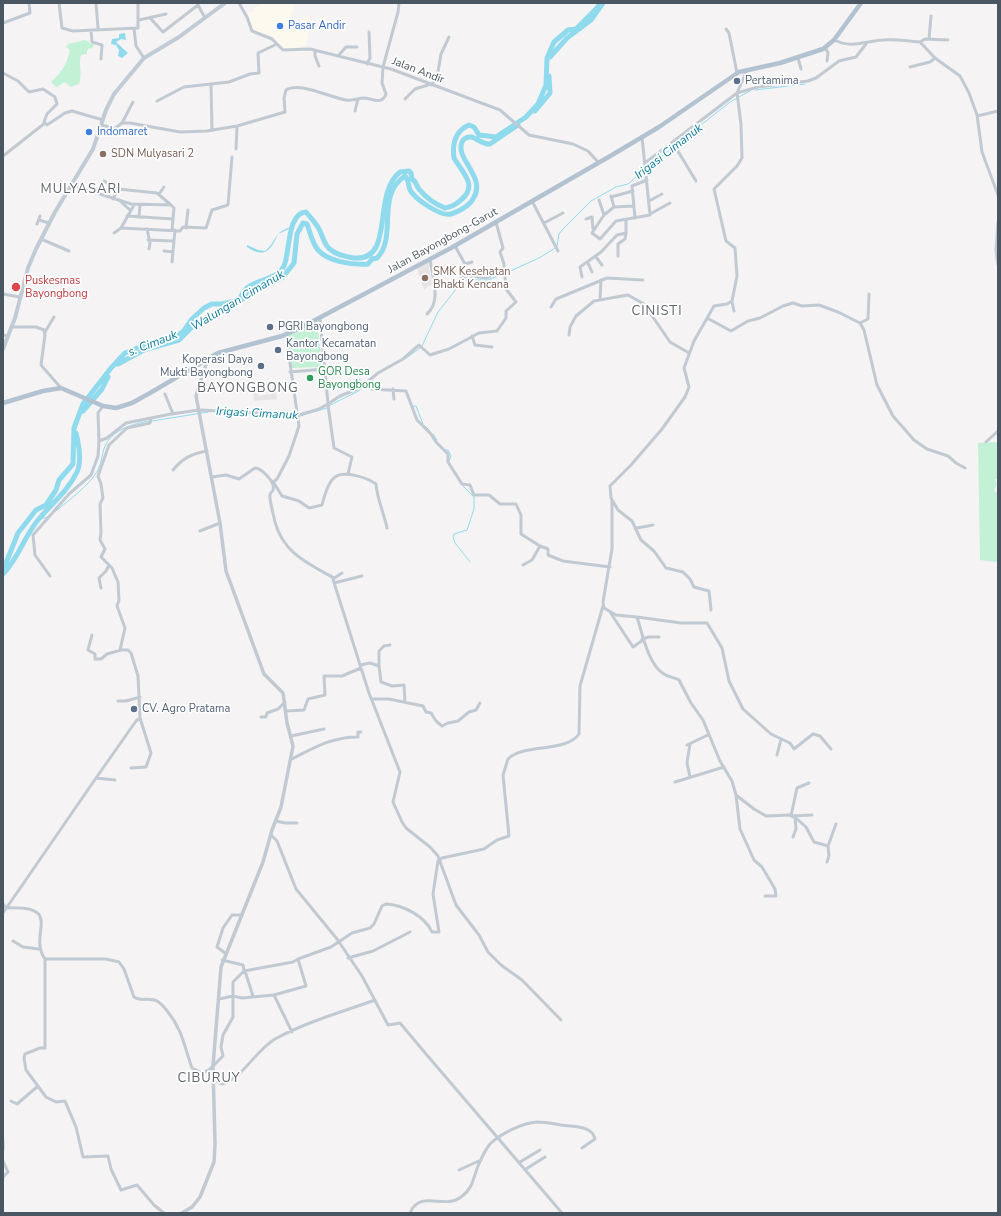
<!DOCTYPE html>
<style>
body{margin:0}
#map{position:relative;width:1001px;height:1216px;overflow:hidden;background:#f5f3f3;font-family:"Nunito Sans",sans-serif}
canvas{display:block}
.frame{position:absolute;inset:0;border:4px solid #4a5661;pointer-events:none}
</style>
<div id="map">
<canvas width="1001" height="1216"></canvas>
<div class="frame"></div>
</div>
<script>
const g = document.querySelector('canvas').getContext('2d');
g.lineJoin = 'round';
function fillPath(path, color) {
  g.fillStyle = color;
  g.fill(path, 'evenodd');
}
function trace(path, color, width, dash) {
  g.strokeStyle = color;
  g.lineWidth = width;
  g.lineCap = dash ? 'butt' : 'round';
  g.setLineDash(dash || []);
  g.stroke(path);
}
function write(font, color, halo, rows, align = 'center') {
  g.font = font + ' "Nunito Sans",sans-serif';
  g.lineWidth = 3.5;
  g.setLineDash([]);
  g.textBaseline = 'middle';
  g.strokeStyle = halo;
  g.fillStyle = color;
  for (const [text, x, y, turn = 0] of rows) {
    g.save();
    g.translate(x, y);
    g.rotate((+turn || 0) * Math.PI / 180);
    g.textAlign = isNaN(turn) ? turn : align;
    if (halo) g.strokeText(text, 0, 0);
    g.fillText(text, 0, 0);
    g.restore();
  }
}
fillPath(new Path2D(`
 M 262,3 L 293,3 L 294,8 L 289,19 L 292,25 L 303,22 L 306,16 L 311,18 L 306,45 L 292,49 L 284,48 L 272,36 L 253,30 L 248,13 L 254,11 L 254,7 L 262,5 Z`), '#fdf9ef');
fillPath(new Path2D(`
 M 428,262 L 432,285 L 428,286 L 424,290 L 417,268 Z
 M 268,382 L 268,387 L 258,388 L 258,396 L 272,394 L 272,391 L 276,390 L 277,399 L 254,401 L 252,384 Z`), '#e6e4e5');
fillPath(new Path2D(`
 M 85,40 L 94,45 L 92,49 L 89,48 L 87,51 L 87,54 L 81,55 C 78,65 83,73 79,84 L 71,87 L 65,82 L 57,87 L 55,86 L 51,82 C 62,72 67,64 70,50 L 66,47 L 68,44 Z
 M 317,320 L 322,365 L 319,367 L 291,368 L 286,334 Z
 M 998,442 L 998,479 L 995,479 L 997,485 L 994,490 L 998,494 L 998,560 L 996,562 L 980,560 L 978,443 Z`), '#c3f1d5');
fillPath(new Path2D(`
 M 125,33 L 126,40 L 121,39 L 116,42 L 128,53 L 122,58 L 118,56 L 119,50 L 116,45 L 111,44 L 112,39 L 119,38 L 119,34 Z
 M 292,227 L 292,231 L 291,228 L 278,234 C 271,250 265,259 247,247 L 247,245 L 258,250 L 265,251 C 277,242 273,231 292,227 Z`), '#90daee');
trace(new Path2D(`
 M 755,90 L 805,84
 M 647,168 L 730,102 L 750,91
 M 557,246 L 559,234 L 563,229 L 591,201 L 616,187 L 628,184 L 644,170
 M 506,273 L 539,258 L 555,248
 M 422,346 L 438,312 L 461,283 L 466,280 L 488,280 L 503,274
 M 405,359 L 420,348
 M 352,368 L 354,375 L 363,382
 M 329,406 C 341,398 361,393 369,382
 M 413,406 L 416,406 L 423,424
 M 300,416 L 327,408
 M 152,421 L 208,412
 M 425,426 L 430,431
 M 433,434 L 437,440
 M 445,450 L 448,450 L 451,456 L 449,461
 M 463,486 L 474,497 L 474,509 L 467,530 L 454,534 L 453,537 L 455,543 L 470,562
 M 56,511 C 70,499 89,486 98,470 C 102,462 102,453 105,446 C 113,429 133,424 149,421
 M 38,520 L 47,517`), '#90daee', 1);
trace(new Path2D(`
 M 550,57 L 567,38 L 591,20 L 603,3
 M 535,111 L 550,93 L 549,76
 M 118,364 L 144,350 L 179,340 L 195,324 L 219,311 L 234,306 L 246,296 L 283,277 L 294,263 L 297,234 L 303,223 L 307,224 C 310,232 312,243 318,250 C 329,262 352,265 368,264 L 372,259 L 377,258 C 398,237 375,196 405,176 C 409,180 408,185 410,190 C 415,199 441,217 451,214 C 458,212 469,206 473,199 C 488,176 452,158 463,140 C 473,131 479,145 490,144 L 518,125
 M 83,411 L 102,389 L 108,377
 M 3,567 L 6,563 L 18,533 L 36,510 L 46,505 L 56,490 L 59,480 L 73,464 L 74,428 L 83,404 L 111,368 L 125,353 L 140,347 L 168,341 L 183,332 L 192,319 L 204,308 L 212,304 L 222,304 L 239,300 C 241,296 244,290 247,288 C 258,279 277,280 284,266 C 290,252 287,213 306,212 C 310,217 316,223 319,229 C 323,236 324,246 331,250 C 337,255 347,257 354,258 C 396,261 371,195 400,172 L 409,171 L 411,173 L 412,179 C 417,182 416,186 419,189 C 426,198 435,204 445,208 C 452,207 457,204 462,199 C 478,185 462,172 454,158 C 452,143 455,131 469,125 L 474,127 L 479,135 L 496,137 L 526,117 L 538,104 L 546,85 L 547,58 L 554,42 L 568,30 L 576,29 L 598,7 L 599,3
 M 3,574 C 18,559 24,537 38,520 C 51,504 68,491 77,472 C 82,461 79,445 76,433`), '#90daee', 5);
trace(new Path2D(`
 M 59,3 L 62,28 L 73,31 L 138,28 L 138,3
 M 96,3 L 98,28
 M 197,3 L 205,18
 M 239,3 L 247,17 L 252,31 L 272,39 L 283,50 L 310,49 L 391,69 L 500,110 L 529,135 L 573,144 L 588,151 L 598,162
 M 150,18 L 163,32 L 198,5
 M 139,20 L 166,14
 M 3,23 L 30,13 L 29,3
 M 134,28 L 136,46 L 144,58
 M 726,29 L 729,33 L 737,73
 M 91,30 L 92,42 L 102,45 L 101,59
 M 929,39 L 931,16
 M 834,40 C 853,49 864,41 883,40 C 895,39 908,41 920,42 L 935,58 L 960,76 L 969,93 L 977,115 L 982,152 L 998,195
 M 920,42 L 925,39 L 948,40
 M 825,47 L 828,53 L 827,61
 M 315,51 L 315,56 L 319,66
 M 338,56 L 346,47 L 357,47
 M 798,58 L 801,69
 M 367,64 L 370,58 L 369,32
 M 910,67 L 930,62 L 935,58
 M 3,73 L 18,81 L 29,92 L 43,89 L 55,97 L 57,104 L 47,114 L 44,122 L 47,125 L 65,113 L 72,111 L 103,120
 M 211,84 L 212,130
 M 431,85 L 437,78 L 441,54 L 449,37
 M 405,99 L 415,89 L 428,85
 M 157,101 L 184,87 L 229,82 L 250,74 L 259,73 L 258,53 L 277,44
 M 355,111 L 358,99
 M 977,116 L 998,111
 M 122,123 L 133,102
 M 102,125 L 114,129 L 122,123 L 130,123 L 180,132 L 207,131 L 237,126 L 285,112 L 284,98 L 286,90 C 299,81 331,98 346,100 C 352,101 358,98 365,98 C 373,99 382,105 386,94 L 382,83 L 383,67 L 398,12 L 399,3
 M 673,143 L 696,181
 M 236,149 L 237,126
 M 3,156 L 45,123
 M 645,163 L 737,93 L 758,87 L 808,81 L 816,78 L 839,61 L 856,57 L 866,44
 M 72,185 L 131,204 L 171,205 L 157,193 L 118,189 L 104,181
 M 159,194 L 164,187
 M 611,196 L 614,207
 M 611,197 L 633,191
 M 113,199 L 118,189
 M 599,200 L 604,215
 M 532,201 L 558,251
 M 649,201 L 662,194
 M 121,202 L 130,210
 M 171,205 L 174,208 L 172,230
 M 634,206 L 614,207 L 604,215 L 592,233 L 600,239 L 616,221 L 650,215 L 642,137
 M 650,214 L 670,203
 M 127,216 L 173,219
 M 139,217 L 140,205
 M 635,218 L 632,186 L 647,180
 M 586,219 L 592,217 L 593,229
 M 39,220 L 49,223
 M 998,222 L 996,250 L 998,265
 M 544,223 L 563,213
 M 37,224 L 40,216
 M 121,228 L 180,231 L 183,227 L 206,228 L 212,210 L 228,205 L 232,157
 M 186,228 L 188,210
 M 147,229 L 150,243 L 149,249
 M 114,233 L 121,228 L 134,205
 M 41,239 L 69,251
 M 148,240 L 173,241
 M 455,246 L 465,264 L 472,262
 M 164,251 L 173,252
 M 618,256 L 618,244 L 625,239 L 626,233
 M 596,257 L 602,265
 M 172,262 L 175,230
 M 588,263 L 592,272
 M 582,277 L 580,267 L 601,252 L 617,235 L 626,233 L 626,219
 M 461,278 L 468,276 L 487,278 L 504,269
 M 3,294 L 20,297
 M 600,300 L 601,280
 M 732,302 L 734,311
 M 551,307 L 556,299 L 607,278 L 643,280
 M 427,314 C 442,301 432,277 430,259
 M 707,318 L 731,331 L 748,321 L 760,318 L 783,306 L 793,303 L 802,306 L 819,305 L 838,312 L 860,323 L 864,330 L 877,385 L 893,416 L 914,440 L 927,449 L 948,456 L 956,463 L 965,468
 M 860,323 L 868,319 L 869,294
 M 11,327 L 36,327 L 44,330 L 45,335 L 41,365 L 61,388
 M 45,332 L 54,317
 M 3,335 L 8,336
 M 569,335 L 570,327 L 576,316 L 594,301 L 628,295 L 644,304 L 670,342 L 689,353
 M 472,336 L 475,345 L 492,347
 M 290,372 L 325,369
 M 365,383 L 371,389 L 406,391 L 417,420 L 431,434 L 436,442 L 448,454 L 448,462 L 462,484 L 470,485 L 474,495 L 489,495 L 500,504 L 516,504 L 521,515 L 521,534 L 540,546 L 548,549 L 548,555 L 563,561 L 610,567
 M 393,389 L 394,399
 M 165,394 L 173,414
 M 328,404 L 340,396 L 360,388 L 378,373 L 403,359 L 419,345 L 430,355 L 449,349 L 479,333 L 497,331 L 506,318 L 506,311 L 516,302 L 506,289 L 504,264 L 500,252 L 503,248 L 496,222
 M 328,405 L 334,448 L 352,457 L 348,474
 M 99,441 L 98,413 L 103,406
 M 986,442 L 998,431
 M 173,470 C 183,458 191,454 207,451
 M 212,477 L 226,475 L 239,479 L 255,468 C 261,468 276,482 273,490 C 272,494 271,490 270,495 C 269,499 274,517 275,522 C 283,553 309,564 334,578
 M 272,483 L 277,479 L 289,456 L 299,426 L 286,335
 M 274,483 L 282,496 L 299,501 L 309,508 L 322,505 C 324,497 328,482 335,477 C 344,470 368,478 376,484 C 377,499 384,513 387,528
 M 612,501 L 612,549 L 603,602 L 604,608 L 616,615 L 637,617 C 642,632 648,665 664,674 C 668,677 674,677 679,680 L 691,703 L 703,720 L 720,761 L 732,781 L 736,795 L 754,809 L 766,816 L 790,815 L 797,819 L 806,827 L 814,842 L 828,846 L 829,856 L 827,862
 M 637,528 L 653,525
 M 200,531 L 220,523
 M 523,565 L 532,560 L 540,546
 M 342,573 L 333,579 L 336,589 L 369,693 L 400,772 L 393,802 L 402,822 L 406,828 L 430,847 L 438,856 L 456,905 L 479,935 L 488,952 L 501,965 L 522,980 L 561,1020
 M 50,576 L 35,555 L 33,535 L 69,494 L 91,475 L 98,456 L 99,441 L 107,438 L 126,423 L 171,414 L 199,410 L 299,415 L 319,409 L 328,404 L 320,319
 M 334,583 L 362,576
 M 101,588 L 99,578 L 106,571 L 109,565
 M 711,610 L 709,591 L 694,587 L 690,579 L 683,572 L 666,568 L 654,551 L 641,540 L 632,521 L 618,510 L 611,498 L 610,486 L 631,465 L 662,429 L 685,397 L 689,387 L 684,368 L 694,341 L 714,306 L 727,304 L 732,301 L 737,276 L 735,248 L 726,241 L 714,189 L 737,166 L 742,158 L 741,124 L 737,93 L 747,70
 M 610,612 L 633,647 L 643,640
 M 637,617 L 681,623 L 707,623 L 722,648 L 729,681 L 743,709 L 771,734 L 790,743 L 794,749 L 813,734 L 820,736 L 831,749
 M 92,635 L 88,650 L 95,654 L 95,659 L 101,659 L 107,654 L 121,650
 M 642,639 L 649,637 L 659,637
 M 360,665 L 370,663 L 379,666 L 381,682 L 392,686 L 404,685 L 405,702
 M 379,666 L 379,651 L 384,646 L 390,645
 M 371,699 L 389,699 L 423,706 L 426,712 L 431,713 L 436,721 L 442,726 L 448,723 L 458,721 L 469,712 L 476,710 L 480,703
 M 118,701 L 126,701 L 140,697
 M 286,711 L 304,710 L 308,699 L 325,695 L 324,676 L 342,676 L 361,668
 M 261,717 L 266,717 L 267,713 L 278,709 L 285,702
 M 291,736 L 324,729
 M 687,745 L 708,735
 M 777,755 L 781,739
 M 292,759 C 315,747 332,737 358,737 L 358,732 L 361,732
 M 131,768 L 146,767 L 151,753 L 140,718 L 138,676 L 131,653 L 128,650 L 120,650 L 125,628 L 117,606 L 119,600 L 118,582 L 112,568 L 101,557 L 105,549 L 100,540 L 101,533 L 100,504 L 103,498 L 101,484 L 98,476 L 109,445 L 127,428 L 150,423 L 151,418
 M 690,777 L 687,763 L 690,744
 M 96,778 L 136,721 L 140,718
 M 675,782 L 724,767
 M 809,783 L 797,788 L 791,816 L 812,815
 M 736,795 L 740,829 L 754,860 L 762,867 L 775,889 L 776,896 L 765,896
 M 276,821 L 285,823 L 297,823
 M 271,835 L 277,841 L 296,889 L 337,939 L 362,976 L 388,1025 L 400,1023 L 426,1054 L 562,1213
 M 793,837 L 796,829 L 795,818
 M 828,846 L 836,824
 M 3,904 L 6,908 C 66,905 27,934 45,959 L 106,959 L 119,962 L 124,969 L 134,997 C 141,1002 149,997 157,1001 C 162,1004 165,1008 168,1012 C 183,1031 184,1046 192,1068 L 202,1073 L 209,1070 L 223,1056 L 221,1047 L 223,1035 L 233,1017 L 233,982 L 244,971
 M 3,913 L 96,778 L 115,780
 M 13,941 L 23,947 L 39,949
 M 225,953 L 217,947 L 223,928 L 232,915 L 242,915
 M 348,958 L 373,951 L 410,932
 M 45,959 L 45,1048 L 40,1048 L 25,1054 L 24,1058 L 26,1070 L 46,1097 L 56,1102 L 65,1101 L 76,1127 L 83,1157 L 108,1156 L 111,1169 L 121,1190 L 137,1185 L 154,1205 L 164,1213
 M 222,960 L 243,965 L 244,971 L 293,962 L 298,959 L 331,947 L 352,933 L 370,928 L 374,924 L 382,906 L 386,904 C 403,905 425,916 432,932 L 439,932 L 433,894 L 438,861 L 442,858 L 484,849 L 497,840 L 509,836 L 503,775 L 508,759 C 524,743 566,753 579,734 L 580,686 L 603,606
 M 245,971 L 253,996
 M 274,995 L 306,986 L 298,959
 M 219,999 L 233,996 L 242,998 L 274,995 L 292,1032
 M 214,1080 L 222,1084 C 244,1077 255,1051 275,1039 C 306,1022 342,1012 375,1000
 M 11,1101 L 17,1104 L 38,1086
 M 3,1141 L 3,1149
 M 3,1161 L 8,1172 L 3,1177
 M 520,1162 L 540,1150
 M 526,1169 L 545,1157
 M 459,1170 L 481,1160
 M 410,1213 C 420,1189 444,1210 461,1197 C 473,1189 473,1178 478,1166 C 481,1159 485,1150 490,1144 C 500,1134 522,1123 537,1122 C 548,1122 559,1125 570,1126 C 580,1127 593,1128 595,1139 L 582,1148`), '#c1cad2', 3);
trace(new Path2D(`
 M 182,1213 L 192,1207 L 200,1197 L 214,1162 L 215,1144 L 213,1066 L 221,967 L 263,862 L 272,830 L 281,807 L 293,746 L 287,723 L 283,693 L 264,674 L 226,571 L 220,523 L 196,396 L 208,358`), '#c1cad2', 3.5);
trace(new Path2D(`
 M 3,349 L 15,318 L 28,268 L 36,249 L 55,212 L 93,149 L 106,110 L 114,94 L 144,58 L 179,37 L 225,3`), '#c1cbd6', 4);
trace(new Path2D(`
 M 3,403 L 43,391 L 61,388 L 103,406 L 116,408 L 132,403 L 150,393 L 218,353 L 282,336 L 302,327 L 451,248 L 612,155 L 659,127 L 739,72 L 780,63 L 823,49 L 834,40 L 861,3`), '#b3c2d1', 4.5);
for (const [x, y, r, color] of [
 [280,26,4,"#3f7fe0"],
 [737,81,4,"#5c6f8a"],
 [89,132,4,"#3f7fe0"],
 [103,154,4,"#8d6e63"],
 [425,278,4,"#8d6e63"],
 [16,287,5,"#e0444e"],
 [270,327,4,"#5c6f8a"],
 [278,350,4,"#5c6f8a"],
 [261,366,4,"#5c6f8a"],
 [310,378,4,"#2e9e5b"],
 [134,709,4,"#5c6f8a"]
]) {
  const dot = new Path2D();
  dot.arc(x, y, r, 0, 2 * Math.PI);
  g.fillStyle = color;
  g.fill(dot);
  trace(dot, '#fff', 1.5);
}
write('11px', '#366cbe', '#fff', [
 ["Pasar Andir",288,26],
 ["Indomaret",97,132]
], 'left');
write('11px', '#4a5661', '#fff', [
 ["Jalan Andir",418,71,21],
 ["Jalan Bayongbong-Garut",443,241,-29]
]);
write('11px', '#4e5e75', '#fff', [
 ["Pertamima",745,81],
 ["PGRI Bayongbong",278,327],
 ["Kantor Kecamatan",286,344],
 ["Bayongbong",286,357],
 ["Koperasi Daya",253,360,"right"],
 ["Mukti Bayongbong",253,373,"right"],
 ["CV. Agro Pratama",142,709]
], 'left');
write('11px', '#785e54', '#fff', [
 ["SDN Mulyasari 2",111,154],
 ["SMK Kesehatan",433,272],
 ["Bhakti Kencana",433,285]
], 'left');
write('11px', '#be3a42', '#fff', [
 ["Puskesmas",25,281],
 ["Bayongbong",25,294]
], 'left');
write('11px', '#27864d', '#fff', [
 ["GOR Desa",318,372],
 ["Bayongbong",318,385]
], 'left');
write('italic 12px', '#0c7c9b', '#fff', [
 ["Irigasi Cimanuk",669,152,-38],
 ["Walungan Cimanuk",238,301,-31],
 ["s. Cimauk",153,344,-21],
 ["Irigasi Cimanuk",257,414,3]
]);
g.letterSpacing = '1px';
write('13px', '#5f6368', '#fff', [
 ["MULYASARI",81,190],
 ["CINISTI",657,312],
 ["BAYONGBONG",248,389],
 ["CIBURUY",209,1079]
]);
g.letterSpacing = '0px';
</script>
